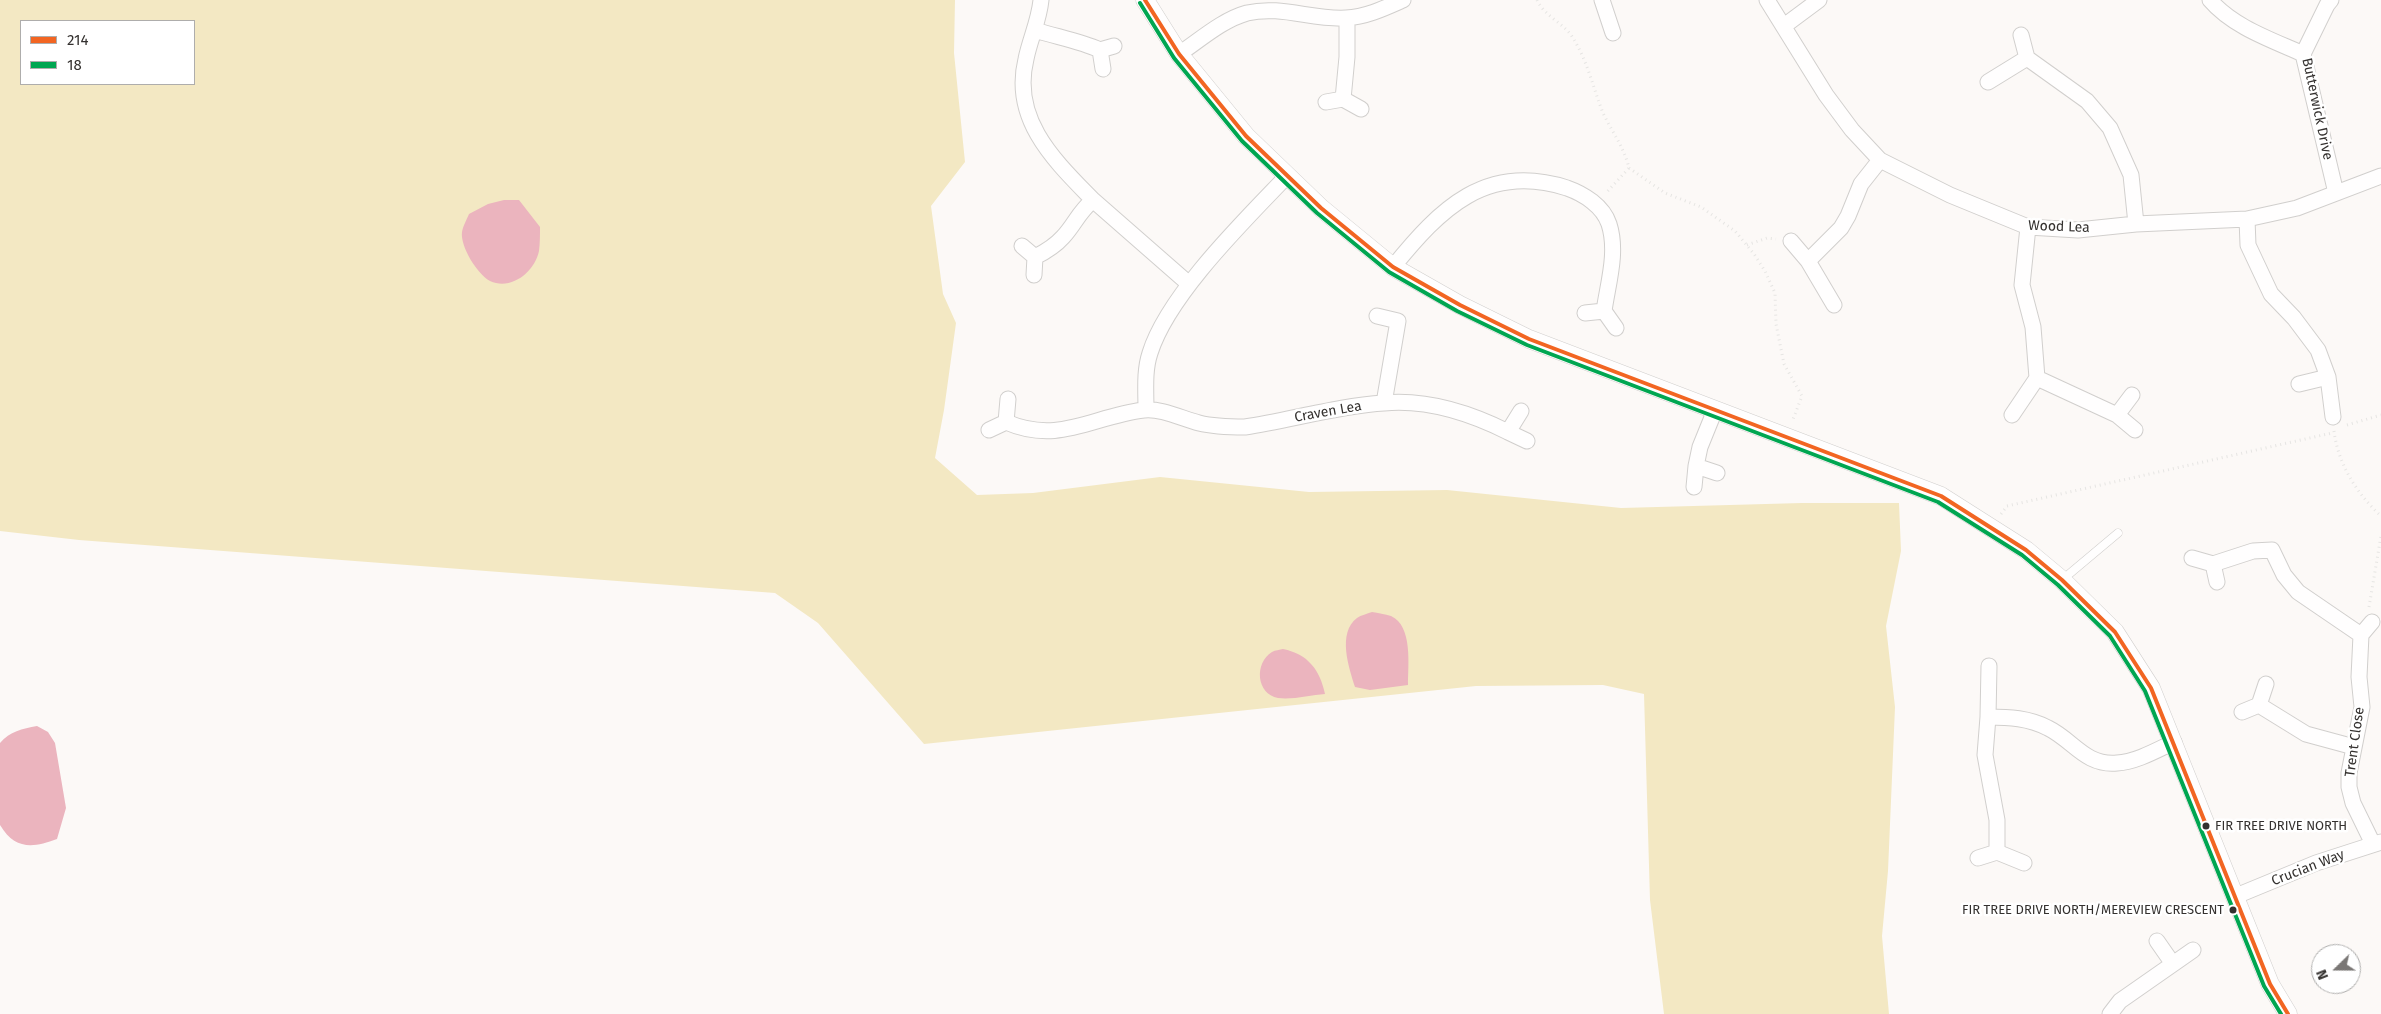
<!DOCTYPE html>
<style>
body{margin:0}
#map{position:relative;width:2381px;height:1014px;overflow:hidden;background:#fcf9f7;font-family:"Fira Sans",sans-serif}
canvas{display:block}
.legend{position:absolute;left:20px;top:20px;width:175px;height:65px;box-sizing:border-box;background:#fff;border:1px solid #aeadac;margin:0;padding:6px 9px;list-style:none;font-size:15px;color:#34312f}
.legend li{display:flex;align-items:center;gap:10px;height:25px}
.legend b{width:25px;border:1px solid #aeadac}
.north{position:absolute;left:2311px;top:944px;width:50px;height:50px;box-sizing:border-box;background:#fff;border:1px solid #aeadac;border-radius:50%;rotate:248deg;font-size:14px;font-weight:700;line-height:20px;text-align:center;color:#34312f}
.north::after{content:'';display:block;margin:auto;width:18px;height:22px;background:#7a7775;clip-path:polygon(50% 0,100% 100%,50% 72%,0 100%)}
</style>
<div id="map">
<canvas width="2381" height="1014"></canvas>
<ul class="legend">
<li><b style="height:6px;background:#f26522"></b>214</li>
<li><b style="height:6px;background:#00a651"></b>18</li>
</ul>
<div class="north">N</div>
</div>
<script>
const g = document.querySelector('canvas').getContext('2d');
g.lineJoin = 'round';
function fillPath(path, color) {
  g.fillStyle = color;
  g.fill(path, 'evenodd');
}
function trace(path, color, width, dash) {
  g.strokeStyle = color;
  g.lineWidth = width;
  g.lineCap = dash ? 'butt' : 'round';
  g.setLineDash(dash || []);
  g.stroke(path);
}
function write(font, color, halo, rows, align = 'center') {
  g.font = font + ' "Fira Sans",sans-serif';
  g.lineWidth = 5;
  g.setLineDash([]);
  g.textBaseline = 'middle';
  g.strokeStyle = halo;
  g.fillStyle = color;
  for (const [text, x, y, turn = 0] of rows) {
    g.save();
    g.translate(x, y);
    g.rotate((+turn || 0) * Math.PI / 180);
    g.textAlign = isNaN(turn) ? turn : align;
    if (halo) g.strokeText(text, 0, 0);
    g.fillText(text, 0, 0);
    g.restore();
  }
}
fillPath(new Path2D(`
 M 0,0 L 955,0 L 954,53 L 965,162 L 931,206 L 943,294 L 956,323 L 944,410 L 935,458 L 977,495 L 1033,493 L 1160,477 L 1309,492 L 1447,490 L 1621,508 L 1802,503 L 1899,503 L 1901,551 L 1886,626 L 1895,707 L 1888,871 L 1882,936 L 1889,1014 L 1664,1014 L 1650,900 L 1644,694 L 1603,685 L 1476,686 L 924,744 L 818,623 L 775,593 L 79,540 L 0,531 ZM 21,21 L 194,21 L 194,84 L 21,84 Z`), '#f3e8c3');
fillPath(new Path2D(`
 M 504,200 L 519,200 L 540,227 C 540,235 540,243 539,251 C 535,271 512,291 490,281 C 477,274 460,246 462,232 C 463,226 467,219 469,214 L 488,204 Z
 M 1372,612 C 1378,613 1385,614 1391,616 C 1413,626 1408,665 1408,685 L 1370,690 L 1355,687 C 1349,668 1337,633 1357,618 C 1361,615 1367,614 1372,612 Z
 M 1283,649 C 1308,654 1320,670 1325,694 C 1311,695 1292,700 1278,698 C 1256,694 1254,663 1272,652 C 1275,650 1280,650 1283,649 Z
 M 37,726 L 48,732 L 55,743 L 66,808 L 57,839 C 33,848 15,850 0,825 L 0,743 C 10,731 22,729 37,726 Z`), '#ebb4be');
const service = new Path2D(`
 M 2062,580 L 2118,533`);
const minor = new Path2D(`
 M 1602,0 L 1613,33
 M 1767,0 L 1826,95 L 1852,130 L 1880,160 L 1950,195 L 2028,227 L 2078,230 L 2136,224 L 2247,219 L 2297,208 L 2381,176
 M 2210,0 C 2233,27 2272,40 2303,54
 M 2331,0 L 2327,5 L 2303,54 L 2336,193
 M 1784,26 L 1819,0
 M 1035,30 C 1057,37 1080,41 1100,50
 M 2021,35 L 2027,58 L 2087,101 L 2110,128 L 2131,175 L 2136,224
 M 1179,54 C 1200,40 1222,20 1247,13 C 1281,5 1312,20 1346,18 C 1366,17 1385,8 1403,0
 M 1103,69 L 1100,50 L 1114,46
 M 1988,82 L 2027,58
 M 1343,99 L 1347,57 L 1347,18
 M 1326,102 L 1343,99 L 1361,109
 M 1093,200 L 1189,284
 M 2247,219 L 2248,245 L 2271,294 L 2294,318 L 2318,350 L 2328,377 L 2333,417
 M 2028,227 L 2022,285 L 2033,327 L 2037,378 L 2117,415 L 2135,430
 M 1791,241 L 1808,261 L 1834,305
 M 1022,246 L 1035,257 L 1034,275
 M 1035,257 C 1045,252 1055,246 1063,237 C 1075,224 1078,213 1093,200 C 1055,161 1011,120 1026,59 C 1030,39 1039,21 1041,0
 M 1808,261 L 1841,228 L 1848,216 L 1861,184 L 1880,160
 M 1393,267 C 1440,209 1486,162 1567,188 C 1584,194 1603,206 1609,224 C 1618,252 1608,283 1604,311
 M 1585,313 L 1604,311 L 1616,328
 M 1377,316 L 1398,321 L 1384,403
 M 2299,384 L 2328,377
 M 1146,410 C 1146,391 1144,371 1150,353 C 1168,295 1245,220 1287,176
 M 1715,410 L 1700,447 L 1696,466 L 1717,473
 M 1521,411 L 1508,432 L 1527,441
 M 2012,415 L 2037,378
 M 2117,415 L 2132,395
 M 1006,422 C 1059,445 1093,416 1144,410 C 1161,408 1183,419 1199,423 C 1215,427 1230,427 1245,427 C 1291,420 1337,406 1384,403 C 1427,399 1470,413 1508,432
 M 989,430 L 1006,422 L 1008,399
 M 1694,487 L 1696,466
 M 2192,558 L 2213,564 L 2217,582
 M 2213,564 L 2253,551 L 2272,550 L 2284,575 L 2298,592 L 2361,635 L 2372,622
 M 2361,635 L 2359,677 L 2362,707 L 2349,773 L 2349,787 L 2353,803 L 2373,844
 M 2266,684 L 2259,705 L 2306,734 L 2354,747
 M 2242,712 L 2259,705
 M 1988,717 L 1989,666
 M 1997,852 L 1997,820 L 1985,755 L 1988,717 C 2009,717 2029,718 2048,728 C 2073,740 2085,766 2117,763 C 2136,762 2157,750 2174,742
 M 1978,858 L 1997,852 L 2024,863
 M 2236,896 L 2316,863 L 2381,842
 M 2157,941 L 2173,964 L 2193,950
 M 2110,1014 L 2120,1001 L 2173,964`);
const tertiary = new Path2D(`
 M 1145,0 L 1179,54 L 1246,136 L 1321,208 L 1393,267 L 1460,305 L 1529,339 L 1941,496 L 2026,550 L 2062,580 L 2115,632 L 2151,688 L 2270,984 L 2288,1014`);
trace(service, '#d1cfcd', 9);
trace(minor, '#d1cfcd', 17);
trace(tertiary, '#d1cfcd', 19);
trace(new Path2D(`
 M 1537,0 C 1545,17 1564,23 1573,38 C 1588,62 1593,88 1603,113 C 1612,132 1624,147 1629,168 L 1606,193
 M 1629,168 L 1665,193 L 1701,207 L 1735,231 L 1754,254 L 1765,271 L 1775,293 L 1776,324 L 1784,364 L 1802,396 L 1792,422
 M 1747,245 L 1767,238 L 1776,239
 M 2347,425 L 2381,415
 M 2334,431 C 2338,464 2357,494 2381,516
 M 2001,514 L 2007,506 L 2332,433
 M 2369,607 L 2381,536`), '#e6e5e3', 3, [1, 4]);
trace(service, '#fffefe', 8);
trace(minor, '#fffefe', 15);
trace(tertiary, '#fffefe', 18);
trace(new Path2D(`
 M 1145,0 L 1179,54 L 1246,136 L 1321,208 L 1393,267 L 1460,305 L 1529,339 L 1941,496 L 2026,550 L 2062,580 L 2115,632 L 2151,688 L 2270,984 L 2288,1014`), '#f26522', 4);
trace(new Path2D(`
 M 1140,3 L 1174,58 L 1242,141 L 1317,213 L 1389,272 L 1457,311 L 1527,345 L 1938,502 L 2022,555 L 2058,585 L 2110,636 L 2145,691 L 2264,986 L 2281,1014`), '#00a651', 4);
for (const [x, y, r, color] of [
 [2206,826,4.5,"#34312f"],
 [2233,910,4.5,"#34312f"]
]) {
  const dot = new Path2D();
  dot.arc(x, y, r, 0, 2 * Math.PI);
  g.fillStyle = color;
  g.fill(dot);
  trace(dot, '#fff', 2);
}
write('13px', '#34312f', '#fff', [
 ["FIR TREE DRIVE NORTH",2215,826],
 ["FIR TREE DRIVE NORTH/MEREVIEW CRESCENT",2224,910,"right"]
], 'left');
write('14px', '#34312f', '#fff', [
 ["Butterwick Drive",2317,109,78],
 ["Wood Lea",2059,227,2],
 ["Craven Lea",1328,412,-10],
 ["Trent Close",2355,742,-82],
 ["Crucian Way",2308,868,-21]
]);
</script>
